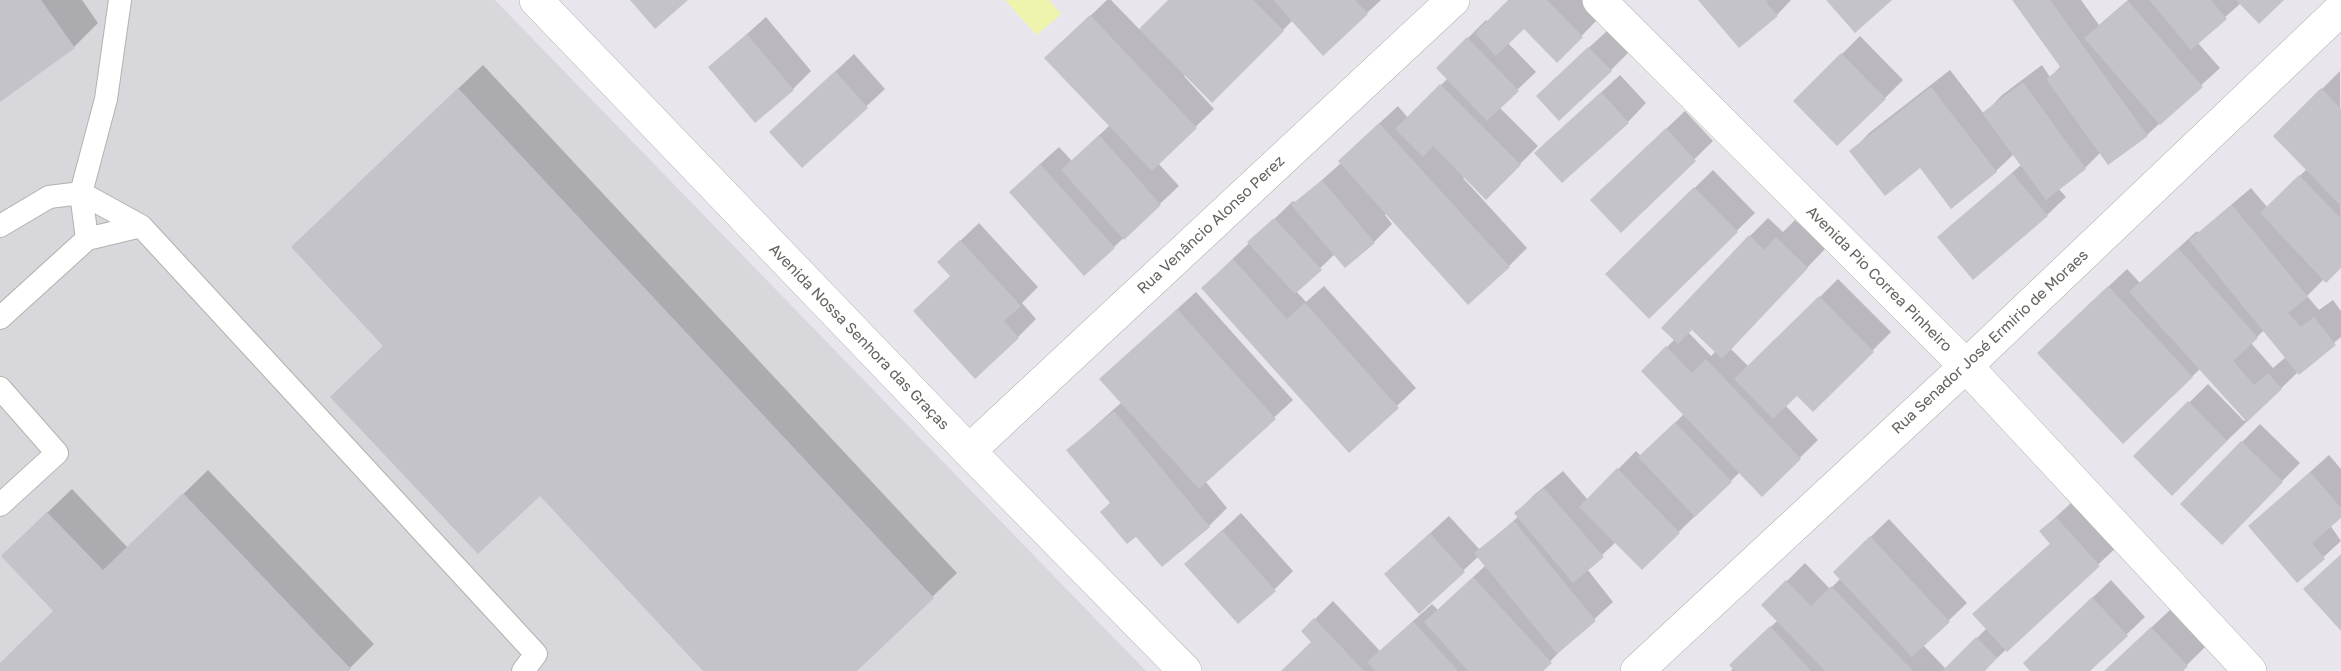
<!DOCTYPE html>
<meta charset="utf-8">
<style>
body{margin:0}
canvas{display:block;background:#e8e5ed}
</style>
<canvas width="2341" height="671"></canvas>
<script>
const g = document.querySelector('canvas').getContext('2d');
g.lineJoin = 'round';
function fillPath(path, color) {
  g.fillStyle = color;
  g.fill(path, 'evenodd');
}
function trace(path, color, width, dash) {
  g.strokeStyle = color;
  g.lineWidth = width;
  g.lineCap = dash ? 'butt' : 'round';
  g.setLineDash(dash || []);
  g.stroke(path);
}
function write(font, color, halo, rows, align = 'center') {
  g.font = font + ' "Golos Text",sans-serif';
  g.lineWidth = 6;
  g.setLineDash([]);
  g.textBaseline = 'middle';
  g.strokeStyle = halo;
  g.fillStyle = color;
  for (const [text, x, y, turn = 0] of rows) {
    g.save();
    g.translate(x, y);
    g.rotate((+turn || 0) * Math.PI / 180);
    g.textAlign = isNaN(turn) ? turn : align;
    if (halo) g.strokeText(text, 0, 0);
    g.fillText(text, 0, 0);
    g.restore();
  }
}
fillPath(new Path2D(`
 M 0,0 L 495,0 L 1146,671 L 0,671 Z`), '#d8d7dc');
fillPath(new Path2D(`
 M 1005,0 L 1049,0 L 1061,14 L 1037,35 Z`), '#eff4ad');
fillPath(new Path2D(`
 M 0,0 L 82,0 L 98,23 L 74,47 L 0,100 Z
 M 1107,0 L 1111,0 L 1140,30 L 1170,0 L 1381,0 L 1367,13 L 1293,20 L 1212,101 L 1186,74 L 1184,76 L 1214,109 L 1158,163 L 1179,186 L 1114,247 L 1029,174 L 1059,147 L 1072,161 L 1110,125 L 1065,40 Z
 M 1510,0 L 1583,0 L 1600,17 L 1557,61 L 1524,27 L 1508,43 L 1536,72 L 1499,107 L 1538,146 L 1486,198 L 1465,176 L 1463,178 L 1527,248 L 1509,266 L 1387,213 L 1385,215 L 1392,224 L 1374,242 L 1345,266 L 1335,254 L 1296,291 L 1306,302 L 1324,286 L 1416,388 L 1349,451 L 1221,270 L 1293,201 L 1296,203 L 1341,163 L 1358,143 L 1398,106 L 1408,118 L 1448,78 L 1438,68 L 1486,20 L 1488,22 Z
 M 1701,0 L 1791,0 L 1777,15 Z
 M 2014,0 L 2081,0 L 2099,25 L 2128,0 L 2282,0 L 2241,3 L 2197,42 L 2220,68 L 2147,135 L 2101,152 L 2085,168 L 2058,188 L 2066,197 L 2047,215 L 1973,278 L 1939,237 L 2022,164 L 2014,154 L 1996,171 L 1951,207 L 1920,166 L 1851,152 L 1869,133 L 1950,70 L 1984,114 L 2002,95 L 2042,65 L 2050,77 L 2061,66 Z
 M 766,17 L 811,71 L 793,89 L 710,67 Z
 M 1608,30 L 1629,52 L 1611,70 L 1556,78 Z
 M 1860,36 L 1903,80 L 1885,98 L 1795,101 Z
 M 854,54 L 885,89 L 802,166 L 790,114 Z
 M 483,65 L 957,573 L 855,671 L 705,671 L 540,494 L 385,345 L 317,223 Z
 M 2340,71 L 2341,266 L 2324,279 L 2307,296 L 2319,310 L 2333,300 L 2341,311 L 2341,337 L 2298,372 L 2172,494 L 2135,456 L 2208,384 L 2244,421 L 2246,419 L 2200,369 L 2123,442 L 2057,335 L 2127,269 L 2140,283 L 2197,231 L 2198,233 L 2251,188 L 2267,207 L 2307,169 L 2275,136 ZM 2264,330 L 2286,357 L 2273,368 L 2251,343 Z
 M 1620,75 L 1646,103 L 1628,122 L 1555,135 Z
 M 1685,111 L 1713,141 L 1621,231 L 1610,182 Z
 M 1713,170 L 1755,213 L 1649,317 L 1607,274 Z
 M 1768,218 L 1783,232 L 1795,220 L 1825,249 L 1730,348 L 1749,367 L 1838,279 L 1891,332 L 1813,410 L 1797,393 L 1785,405 L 1818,440 L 1762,495 L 1740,472 L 1642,568 L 1616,542 L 1587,569 L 1613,602 L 1568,643 L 1541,671 L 1282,671 L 1313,642 L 1303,631 L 1333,601 L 1380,651 L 1432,604 L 1438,610 L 1486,565 L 1479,556 L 1419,611 L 1405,556 L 1449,516 L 1480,550 L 1519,516 L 1516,513 L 1534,495 L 1563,471 L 1588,500 L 1636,451 L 1641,456 L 1684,414 L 1643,371 L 1675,339 L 1750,236 ZM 1692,328 L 1716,351 L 1711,356 L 1688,332 Z
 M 979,223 L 1038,287 L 1022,303 L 1036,319 L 1018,337 L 952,275 L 957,244 Z
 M 1196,292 L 1293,400 L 1205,481 L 1227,508 L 1209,526 L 1112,503 L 1068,450 L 1122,402 L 1120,361 Z
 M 2260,424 L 2300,463 L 2240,524 L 2242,442 Z
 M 2329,455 L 2341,469 L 2341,516 L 2330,525 L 2341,541 L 2297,581 L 2250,526 Z
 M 208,470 L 374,644 L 347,671 L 0,671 L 0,664 L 55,611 L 27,532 L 72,489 L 128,548 Z
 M 2074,500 L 2117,547 L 1983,671 L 1731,671 L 1750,647 L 1778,620 L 1763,605 L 1805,563 L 1830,589 L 1841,578 L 1853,554 L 1889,519 L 1967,603 L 1923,645 L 1946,669 L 1987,628 L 1992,596 L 2051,543 L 2041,531 Z
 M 1241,513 L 1293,571 L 1275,589 L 1186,564 Z
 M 2111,580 L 2145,617 L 2088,671 L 2033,671 L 2043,645 Z
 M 2170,610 L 2205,647 L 2181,671 L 2105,671 Z`), '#0003');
fillPath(new Path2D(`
 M 0,0 L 41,0 L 75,48 L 0,102 Z
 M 630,0 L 688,0 L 655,29 Z
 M 1168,0 L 1253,0 L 1284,31 L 1212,103 L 1139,29 Z
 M 1273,0 L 1355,0 L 1368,14 L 1323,56 Z
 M 1508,0 L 1547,0 L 1583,37 L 1557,63 L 1524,29 L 1496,56 L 1475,33 Z
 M 1698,0 L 1769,0 L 1766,2 L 1778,16 L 1739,48 Z
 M 1826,0 L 1892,0 L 1855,33 Z
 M 2012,0 L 2050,0 L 2148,136 L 2108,165 L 2046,79 L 2061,68 Z
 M 2149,0 L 2211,0 L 2227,19 L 2191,50 Z
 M 2236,0 L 2284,0 L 2259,24 Z
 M 2128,1 L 2203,87 L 2160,125 L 2084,38 Z
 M 1090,15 L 1197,128 L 1152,171 L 1044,58 Z
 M 747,34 L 794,90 L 755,123 L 708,67 Z
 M 1467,37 L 1519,91 L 1487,121 L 1436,68 Z
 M 1588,47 L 1612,71 L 1559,121 L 1536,96 Z
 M 1841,53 L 1886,99 L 1837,146 L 1793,101 Z
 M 835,71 L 868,108 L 802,168 L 769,132 Z
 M 2023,82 L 2086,169 L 2046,200 L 1982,113 Z
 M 1440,84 L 1521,165 L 1486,200 L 1433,146 L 1423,157 L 1395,129 Z
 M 1931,87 L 1997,172 L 1951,209 L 1920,168 L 1885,196 L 1849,151 Z
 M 458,88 L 934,598 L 857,671 L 703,671 L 540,496 L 478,554 L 330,397 L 383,346 L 291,247 Z
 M 2321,88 L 2341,109 L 2341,206 L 2273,136 Z
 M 1601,92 L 1629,123 L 1562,183 L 1534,153 Z
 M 1379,123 L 1510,267 L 1468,305 L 1338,161 Z
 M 1666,128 L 1696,161 L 1621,233 L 1590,200 Z
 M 1099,135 L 1161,205 L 1124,240 L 1061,170 Z
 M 1040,164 L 1115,248 L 1084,276 L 1009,192 Z
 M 2012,173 L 2048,216 L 1973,280 L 1937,237 Z
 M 2299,175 L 2341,219 L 2341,268 L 2326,283 L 2260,213 Z
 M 1322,180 L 1375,243 L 1345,268 L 1291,205 Z
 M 1694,187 L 1738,232 L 1649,319 L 1605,274 Z
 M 2232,205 L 2308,297 L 2288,313 L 2301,327 L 2314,317 L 2336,345 L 2299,375 L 2189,240 Z
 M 1274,218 L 1322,270 L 1295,294 L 1247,242 Z
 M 1749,235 L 1764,250 L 1776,237 L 1808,268 L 1722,359 L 1692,330 L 1678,344 L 1661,328 Z
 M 960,240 L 1021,306 L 1004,321 L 1019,338 L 975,379 L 913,311 L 950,276 L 937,262 Z
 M 2178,248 L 2258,338 L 2233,361 L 2254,385 L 2268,373 L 2282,389 L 2247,422 L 2129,292 Z
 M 1233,259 L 1287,319 L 1305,303 L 1399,408 L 1349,453 L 1201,288 Z
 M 2108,286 L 2193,377 L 2123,444 L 2037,353 Z
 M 1819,296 L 1874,352 L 1813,412 L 1797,396 L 1773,419 L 1734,379 Z
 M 1177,309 L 1276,419 L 1199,489 L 1099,379 Z
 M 1666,346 L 1692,373 L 1706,359 L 1801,459 L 1762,497 L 1641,371 Z
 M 2188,401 L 2227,441 L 2172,496 L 2133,456 Z
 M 1114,411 L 1210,527 L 1162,567 L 1136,537 L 1127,544 L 1100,512 L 1110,503 L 1066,450 Z
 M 1675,422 L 1732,482 L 1695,517 L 1638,457 Z
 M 2241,441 L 2283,482 L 2222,545 L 2180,504 Z
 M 1617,468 L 1680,533 L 1642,570 L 1579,507 Z
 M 2310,472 L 2341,508 L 2341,518 L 2312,543 L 2325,559 L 2297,583 L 2248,526 Z
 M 1544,488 L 1604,557 L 1573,583 L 1514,513 Z
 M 183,493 L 351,669 L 349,671 L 0,671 L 0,663 L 53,611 L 1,556 L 47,512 L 103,570 Z
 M 2056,517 L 2100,566 L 2007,652 L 1972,614 L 2050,544 L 2039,531 Z
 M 1514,521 L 1596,621 L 1557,654 L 1474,553 Z
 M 1222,530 L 1276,591 L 1238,624 L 1184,564 Z
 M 1430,533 L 1465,572 L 1419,614 L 1384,574 Z
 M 1870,536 L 1950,622 L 1912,657 L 1833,572 Z
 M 2341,554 L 2341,631 L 2303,589 Z
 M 1473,577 L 1552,663 L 1543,671 L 1468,671 L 1424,622 Z
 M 1786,580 L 1811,606 L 1831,586 L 1913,671 L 1825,671 L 1761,605 Z
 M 2092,597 L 2128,636 L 2090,671 L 2030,671 L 2023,663 Z
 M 1314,618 L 1364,671 L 1281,671 L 1311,642 L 1301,631 Z
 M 1413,621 L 1458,671 L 1375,671 L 1367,662 Z
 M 1770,626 L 1811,671 L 1735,671 L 1729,665 Z
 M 2151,627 L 2188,666 L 2183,671 L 2104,671 Z
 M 1976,637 L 1997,658 L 1985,671 L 1942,671 Z`), '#c5c3ca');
const service = new Path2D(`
 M 0,226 L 49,197 L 81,193 L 141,226
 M 87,239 L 81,193 L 106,99 L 120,0
 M 0,318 L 87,239 L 141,226 L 536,654 L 523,671
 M 0,388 L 57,453 L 0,505`);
const minor = new Path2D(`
 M 536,0 L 969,451 L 1185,671
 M 1599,0 L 1966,366 L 2250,671
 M 969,451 L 1453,0
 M 1637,671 L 1966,366 L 2341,9`);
trace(service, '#b1b3ad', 24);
trace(minor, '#b1b3ad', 34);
trace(service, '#fff', 22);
trace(minor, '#fff', 33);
write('15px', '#62635c', '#fff', [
 ["Rua Venâncio Alonso Perez",1211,225,-43],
 ["Avenida Pio Correa Pinheiro",1879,279,45],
 ["Avenida Nossa Senhora das Graças",859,337,46],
 ["Rua Senador José Ermirio de Moraes",1990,342,-43]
]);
</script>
